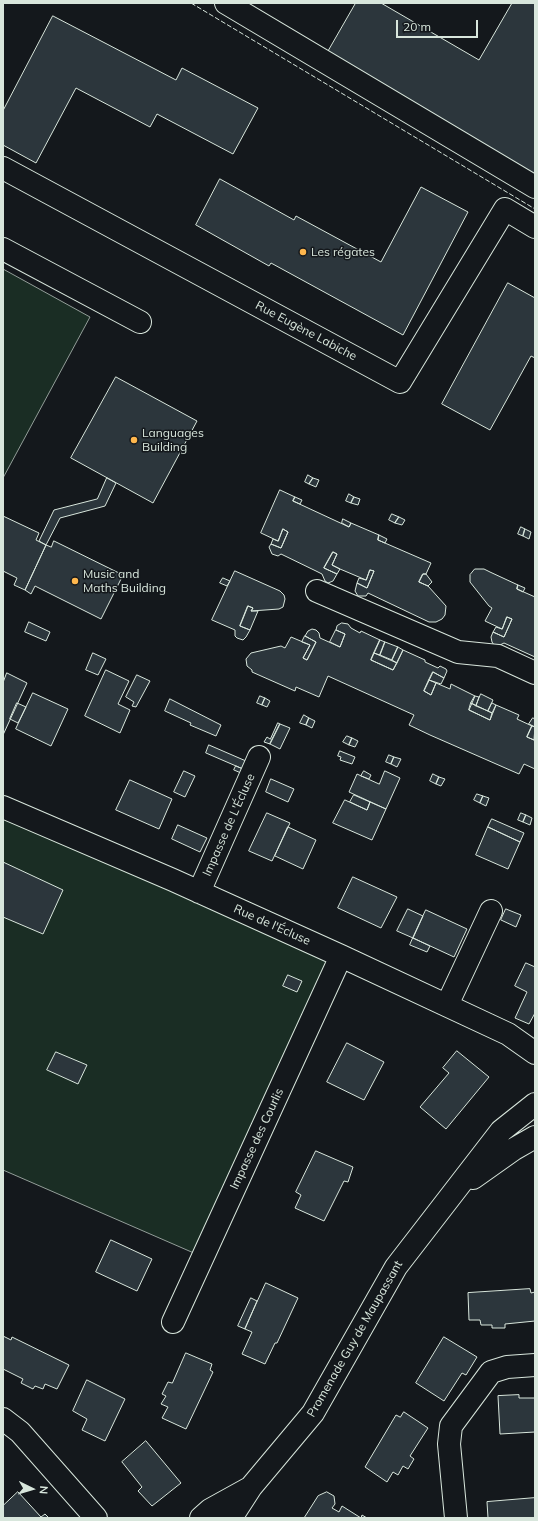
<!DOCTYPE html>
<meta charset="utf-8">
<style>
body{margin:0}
#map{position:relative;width:538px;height:1521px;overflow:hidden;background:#14181c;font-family:Mulish,sans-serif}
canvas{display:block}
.frame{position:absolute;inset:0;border:4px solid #d8e6dc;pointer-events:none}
.north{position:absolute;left:12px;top:1469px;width:40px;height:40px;-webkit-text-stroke:3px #14181c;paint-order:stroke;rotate:95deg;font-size:11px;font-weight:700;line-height:16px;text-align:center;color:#d8e6dc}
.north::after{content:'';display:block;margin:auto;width:14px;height:18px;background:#d8e6dc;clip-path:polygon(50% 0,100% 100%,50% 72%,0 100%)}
.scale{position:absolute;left:396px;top:20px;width:82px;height:18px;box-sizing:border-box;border:2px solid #d8e6dc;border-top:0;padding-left:5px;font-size:12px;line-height:14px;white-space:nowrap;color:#d8e6dc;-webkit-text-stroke:3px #14181c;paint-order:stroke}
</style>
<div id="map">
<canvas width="538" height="1521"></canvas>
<div class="frame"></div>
<div class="north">N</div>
<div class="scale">20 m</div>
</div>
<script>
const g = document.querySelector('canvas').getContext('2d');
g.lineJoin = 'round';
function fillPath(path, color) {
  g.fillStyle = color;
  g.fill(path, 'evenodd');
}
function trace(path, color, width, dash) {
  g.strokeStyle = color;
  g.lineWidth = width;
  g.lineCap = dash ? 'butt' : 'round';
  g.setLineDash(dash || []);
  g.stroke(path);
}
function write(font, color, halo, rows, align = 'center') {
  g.font = font + ' Mulish,sans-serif';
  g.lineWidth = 3;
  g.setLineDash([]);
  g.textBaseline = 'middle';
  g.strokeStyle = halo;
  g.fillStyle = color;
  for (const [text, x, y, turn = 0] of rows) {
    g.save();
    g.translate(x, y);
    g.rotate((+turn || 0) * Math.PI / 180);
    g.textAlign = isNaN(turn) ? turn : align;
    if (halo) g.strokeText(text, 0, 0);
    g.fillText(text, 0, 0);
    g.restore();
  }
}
const green = new Path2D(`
 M 3,269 L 90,317 L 3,478 Z
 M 3,808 L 341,956 L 203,1257 L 3,1170 Z`);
fillPath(green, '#1a2d24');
trace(green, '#939e99', 1);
const building = new Path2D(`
 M 356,3 L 381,3 L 479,60 L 512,3 L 535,3 L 535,179 L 325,57 Z
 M 53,16 L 176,80 L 182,68 L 258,108 L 233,154 L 157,114 L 150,127 L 76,88 L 36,163 L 3,145 L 3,111 Z
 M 220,179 L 294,220 L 296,216 L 381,262 L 421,187 L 468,212 L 403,335 L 271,263 L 269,266 L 196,225 Z
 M 508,283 L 535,298 L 535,358 L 531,356 L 490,430 L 442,404 Z
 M 116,377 L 197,421 L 153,503 L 71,458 Z
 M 308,475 L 313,478 L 309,484 L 305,482 Z
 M 107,478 L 116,483 L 105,506 L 60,518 L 46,545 L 39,541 L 54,510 L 97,499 Z
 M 313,478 L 319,480 L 316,487 L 309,484 Z
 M 280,490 L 295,497 L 293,501 L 349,527 L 351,523 L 379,535 L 378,540 L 431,563 L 426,574 L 423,574 L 419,582 L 428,586 L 446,606 L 445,615 L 442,619 L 436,622 L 429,622 L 368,593 L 366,596 L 358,596 L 355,591 L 357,583 L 367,588 L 374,571 L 370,570 L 366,580 L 340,569 L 332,565 L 337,554 L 333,552 L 324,568 L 337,574 L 333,581 L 328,583 L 325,581 L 322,574 L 316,571 L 281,554 L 278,556 L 272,554 L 269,547 L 271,544 L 281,548 L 288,532 L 283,529 L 278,541 L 261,533 Z
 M 349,494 L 354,497 L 351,503 L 346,501 Z
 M 295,497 L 302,500 L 300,504 L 293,501 Z
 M 354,497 L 360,499 L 358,505 L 351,503 Z
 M 392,514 L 399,517 L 395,523 L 389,520 Z
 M 3,516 L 39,533 L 36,540 L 46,545 L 25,590 L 14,585 L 17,578 L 3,571 Z
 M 399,517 L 405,520 L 402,525 L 395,523 Z
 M 343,519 L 351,523 L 349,527 L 342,523 Z
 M 521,527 L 525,529 L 523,536 L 518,534 Z
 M 283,529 L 288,532 L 281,548 L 271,544 L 273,539 L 278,541 Z
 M 525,529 L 531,532 L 529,539 L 523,536 Z
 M 379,535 L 387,539 L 385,543 L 378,540 Z
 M 54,541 L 123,575 L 101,619 L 35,586 L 31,594 L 25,590 L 46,545 L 51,547 Z
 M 333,552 L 337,554 L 332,565 L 340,569 L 337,574 L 324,568 Z
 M 475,569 L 484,569 L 490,572 L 518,585 L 517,589 L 535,597 L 535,657 L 504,643 L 498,646 L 494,645 L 492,642 L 491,637 L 493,632 L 504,637 L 512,619 L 507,617 L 502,629 L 485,621 L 492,608 L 489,606 L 470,582 L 470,575 Z
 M 370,570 L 374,571 L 367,588 L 357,583 L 359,578 L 366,580 Z
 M 235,571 L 280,591 L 284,595 L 285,599 L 283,607 L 279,609 L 251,611 L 253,608 L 248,606 L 240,626 L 250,630 L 246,637 L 243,640 L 237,638 L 235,636 L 235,630 L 212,620 Z
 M 423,574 L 426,574 L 432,582 L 428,586 L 419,582 Z
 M 223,578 L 230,581 L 227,586 L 220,583 Z
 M 518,585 L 525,588 L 523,592 L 517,589 Z
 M 248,606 L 253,608 L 251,611 L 258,611 L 250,630 L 240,626 Z
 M 507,617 L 512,619 L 504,637 L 493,632 L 496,627 L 502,629 Z
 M 29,622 L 50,632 L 46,641 L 25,632 Z
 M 342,623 L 348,624 L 351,628 L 360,633 L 361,631 L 380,640 L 371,660 L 393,670 L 403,650 L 425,660 L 425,662 L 438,668 L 440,666 L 446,669 L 447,671 L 444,678 L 433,672 L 424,691 L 431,695 L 436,683 L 450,689 L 451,684 L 475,696 L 469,710 L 490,720 L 496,705 L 519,715 L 517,719 L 532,726 L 527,737 L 534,740 L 535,737 L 535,769 L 524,764 L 519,774 L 430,735 L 409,725 L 414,715 L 328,676 L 319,697 L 296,687 L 295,691 L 252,672 L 252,670 L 247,666 L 246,659 L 251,653 L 281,646 L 285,648 L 291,637 L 310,645 L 303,658 L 307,660 L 316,642 L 305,636 L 308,631 L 312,629 L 316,630 L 319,633 L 320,638 L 340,647 L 345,634 L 336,630 L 337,626 Z
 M 336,630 L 345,634 L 340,647 L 330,642 Z
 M 305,636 L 316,642 L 307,660 L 303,658 L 310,645 L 302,642 Z
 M 380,640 L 385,642 L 380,655 L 374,653 Z
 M 385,642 L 398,647 L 392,660 L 380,655 Z
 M 398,647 L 403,650 L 397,663 L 392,660 Z
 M 93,653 L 106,659 L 98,675 L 86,670 Z
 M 374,653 L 397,663 L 393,670 L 371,660 Z
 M 106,670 L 129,681 L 118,704 L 130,710 L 120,733 L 85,716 Z
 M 433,672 L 444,678 L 441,684 L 429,680 Z
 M 7,673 L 27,683 L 3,735 L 3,683 Z
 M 137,675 L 150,681 L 136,707 L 132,706 L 134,702 L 126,697 Z
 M 429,680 L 436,683 L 431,695 L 424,691 Z
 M 33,693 L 68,709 L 51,746 L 16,729 Z
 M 481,694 L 493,700 L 488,711 L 476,706 Z
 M 260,696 L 265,698 L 262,705 L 257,703 Z
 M 475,696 L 479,697 L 476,706 L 471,703 Z
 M 265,698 L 270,701 L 267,707 L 262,705 Z
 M 170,699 L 221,725 L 216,736 L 190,725 L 191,723 L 165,711 Z
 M 17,703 L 26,707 L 18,723 L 10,719 Z
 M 471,703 L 492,713 L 490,720 L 469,710 Z
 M 492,703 L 496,705 L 492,713 L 488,711 Z
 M 304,715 L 309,718 L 306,725 L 300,723 Z
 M 309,718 L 315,721 L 312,728 L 306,725 Z
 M 533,718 L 535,719 L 535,727 L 529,724 Z
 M 278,723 L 280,724 L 270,744 L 264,742 L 267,737 L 270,739 Z
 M 280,724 L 290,728 L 280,749 L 270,744 Z
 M 532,726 L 535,727 L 534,740 L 527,737 Z
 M 347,736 L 352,738 L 349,745 L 343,742 Z
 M 352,738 L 358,741 L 355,747 L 349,745 Z
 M 209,745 L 246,761 L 243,769 L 206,753 Z
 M 340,751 L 355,757 L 352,764 L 340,760 L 341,757 L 338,756 Z
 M 389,755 L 394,757 L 391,764 L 386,762 Z
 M 394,757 L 401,759 L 397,767 L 391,764 Z
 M 236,766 L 243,769 L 241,773 L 234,770 Z
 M 184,771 L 195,776 L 185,797 L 174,792 Z
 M 364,771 L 371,775 L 369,779 L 361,776 Z
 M 385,771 L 400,778 L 386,809 L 349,792 L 357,774 L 379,784 Z
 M 433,774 L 439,777 L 436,784 L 430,781 Z
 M 439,777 L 445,779 L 441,786 L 436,784 Z
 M 271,779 L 294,789 L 288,802 L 266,792 Z
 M 130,780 L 172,799 L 159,829 L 116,810 Z
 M 477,794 L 483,796 L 480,803 L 474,800 Z
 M 354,795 L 370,802 L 367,810 L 350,802 Z
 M 483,796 L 489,798 L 486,806 L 480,803 Z
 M 345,800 L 367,810 L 370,802 L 386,809 L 372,840 L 333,823 Z
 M 267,813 L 290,823 L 272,861 L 249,851 Z
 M 521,813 L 526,815 L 523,822 L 518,820 Z
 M 526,815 L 532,818 L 530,825 L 523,822 Z
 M 492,819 L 524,833 L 520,842 L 488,827 Z
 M 178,825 L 207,838 L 200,852 L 172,839 Z
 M 288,827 L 316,840 L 303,869 L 275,856 Z
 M 488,827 L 520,842 L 508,869 L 476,855 Z
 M 3,862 L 63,890 L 43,934 L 3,917 Z
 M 353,877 L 397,897 L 381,928 L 338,908 Z
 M 408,909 L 423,916 L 413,938 L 397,931 Z
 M 506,909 L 521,915 L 516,927 L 501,920 Z
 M 426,910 L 467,929 L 454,957 L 413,938 Z
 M 413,938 L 430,946 L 427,952 L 410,945 Z
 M 526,963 L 535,967 L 535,1013 L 529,1024 L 515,1018 L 527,992 L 515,986 Z
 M 288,975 L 302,981 L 297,992 L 283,986 Z
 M 347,1043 L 384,1062 L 364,1100 L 327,1082 Z
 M 457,1051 L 489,1077 L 446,1129 L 420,1107 L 449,1073 L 443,1068 Z
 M 56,1052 L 87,1065 L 78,1084 L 47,1070 Z
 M 316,1151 L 353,1167 L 348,1182 L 344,1181 L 324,1221 L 295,1208 L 301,1195 L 296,1192 Z
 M 111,1240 L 152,1259 L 137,1291 L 96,1272 Z
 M 266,1283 L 298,1298 L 277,1343 L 275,1343 L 265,1364 L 242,1354 L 252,1332 L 245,1329 Z
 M 530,1289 L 531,1293 L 535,1292 L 535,1321 L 505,1324 L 505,1328 L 492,1328 L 492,1325 L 481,1325 L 480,1320 L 469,1320 L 468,1293 Z
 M 251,1298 L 257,1301 L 245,1329 L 238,1326 Z
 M 3,1336 L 11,1340 L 12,1337 L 69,1365 L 57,1389 L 45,1384 L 43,1389 L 35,1386 L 33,1389 L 21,1383 L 23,1379 L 3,1369 Z
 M 444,1337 L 477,1357 L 466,1375 L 462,1373 L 444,1401 L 416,1383 Z
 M 186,1353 L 212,1364 L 210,1370 L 213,1372 L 186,1429 L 162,1418 L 168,1407 L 161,1404 L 166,1396 L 162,1394 L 168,1382 L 172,1383 Z
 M 87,1380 L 125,1399 L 105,1441 L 82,1430 L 87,1419 L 73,1411 Z
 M 519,1395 L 519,1398 L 535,1398 L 535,1432 L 500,1434 L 498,1396 Z
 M 404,1412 L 428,1428 L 410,1456 L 414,1459 L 408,1469 L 403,1466 L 398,1475 L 393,1472 L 387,1482 L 365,1467 L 396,1415 L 400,1417 Z
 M 146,1441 L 181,1483 L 152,1506 L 138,1491 L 142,1487 L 122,1462 Z
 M 18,1492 L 41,1517 L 45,1514 L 49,1518 L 3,1518 L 3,1506 Z
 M 327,1492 L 334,1496 L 335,1504 L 332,1508 L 339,1512 L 342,1506 L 361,1518 L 362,1515 L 367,1518 L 304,1518 L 318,1496 Z
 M 535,1498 L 535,1518 L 488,1518 L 487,1502 Z`);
fillPath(building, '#2c363c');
trace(building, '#d8e6dc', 1);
const minor = new Path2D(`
 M 226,3 L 535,187
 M 3,168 L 400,382 L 505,209 L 535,227
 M 3,249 L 140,322
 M 317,591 L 458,652 L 498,656 L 535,673
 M 3,807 L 173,880 L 341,956 L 508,1034 L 535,1053
 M 199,892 L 259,757
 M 447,1005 L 491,911
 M 473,1178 L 514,1149 L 535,1137
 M 173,1322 L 341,956
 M 3,1419 L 20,1432 L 96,1518
 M 201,1518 L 210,1510 L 248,1489
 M 231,1518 L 251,1487 L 313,1413 L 396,1267 L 501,1131 L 535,1104
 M 456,1518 L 449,1444 L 451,1426 L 491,1372 L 507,1367 L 535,1365`);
trace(minor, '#d8e6dc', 24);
trace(minor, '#14181c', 22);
trace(new Path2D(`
 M 191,3 L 535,209`), '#d8e6dc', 1, [5, 2]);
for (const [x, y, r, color] of [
 [303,252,4,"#ffb74d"],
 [134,440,4,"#ffb74d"],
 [75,581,4,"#ffb74d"]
]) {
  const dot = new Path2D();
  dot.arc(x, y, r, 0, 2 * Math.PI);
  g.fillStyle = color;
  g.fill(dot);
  trace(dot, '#14181c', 1.5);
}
write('12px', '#d8e6dc', '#14181c', [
 ["Les régates",311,252],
 ["Languages",142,433],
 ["Building",142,447],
 ["Music and",83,574],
 ["Maths Building",83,588]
], 'left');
write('12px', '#d8e6dc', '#14181c', [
 ["Rue Eugène Labiche",306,331,28],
 ["Impasse de L'Écluse",229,825,-66],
 ["Rue de l'Écluse",272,925,24],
 ["Impasse des Courlis",257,1139,-65],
 ["Promenade Guy de Maupassant",355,1339,-60]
]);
</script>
